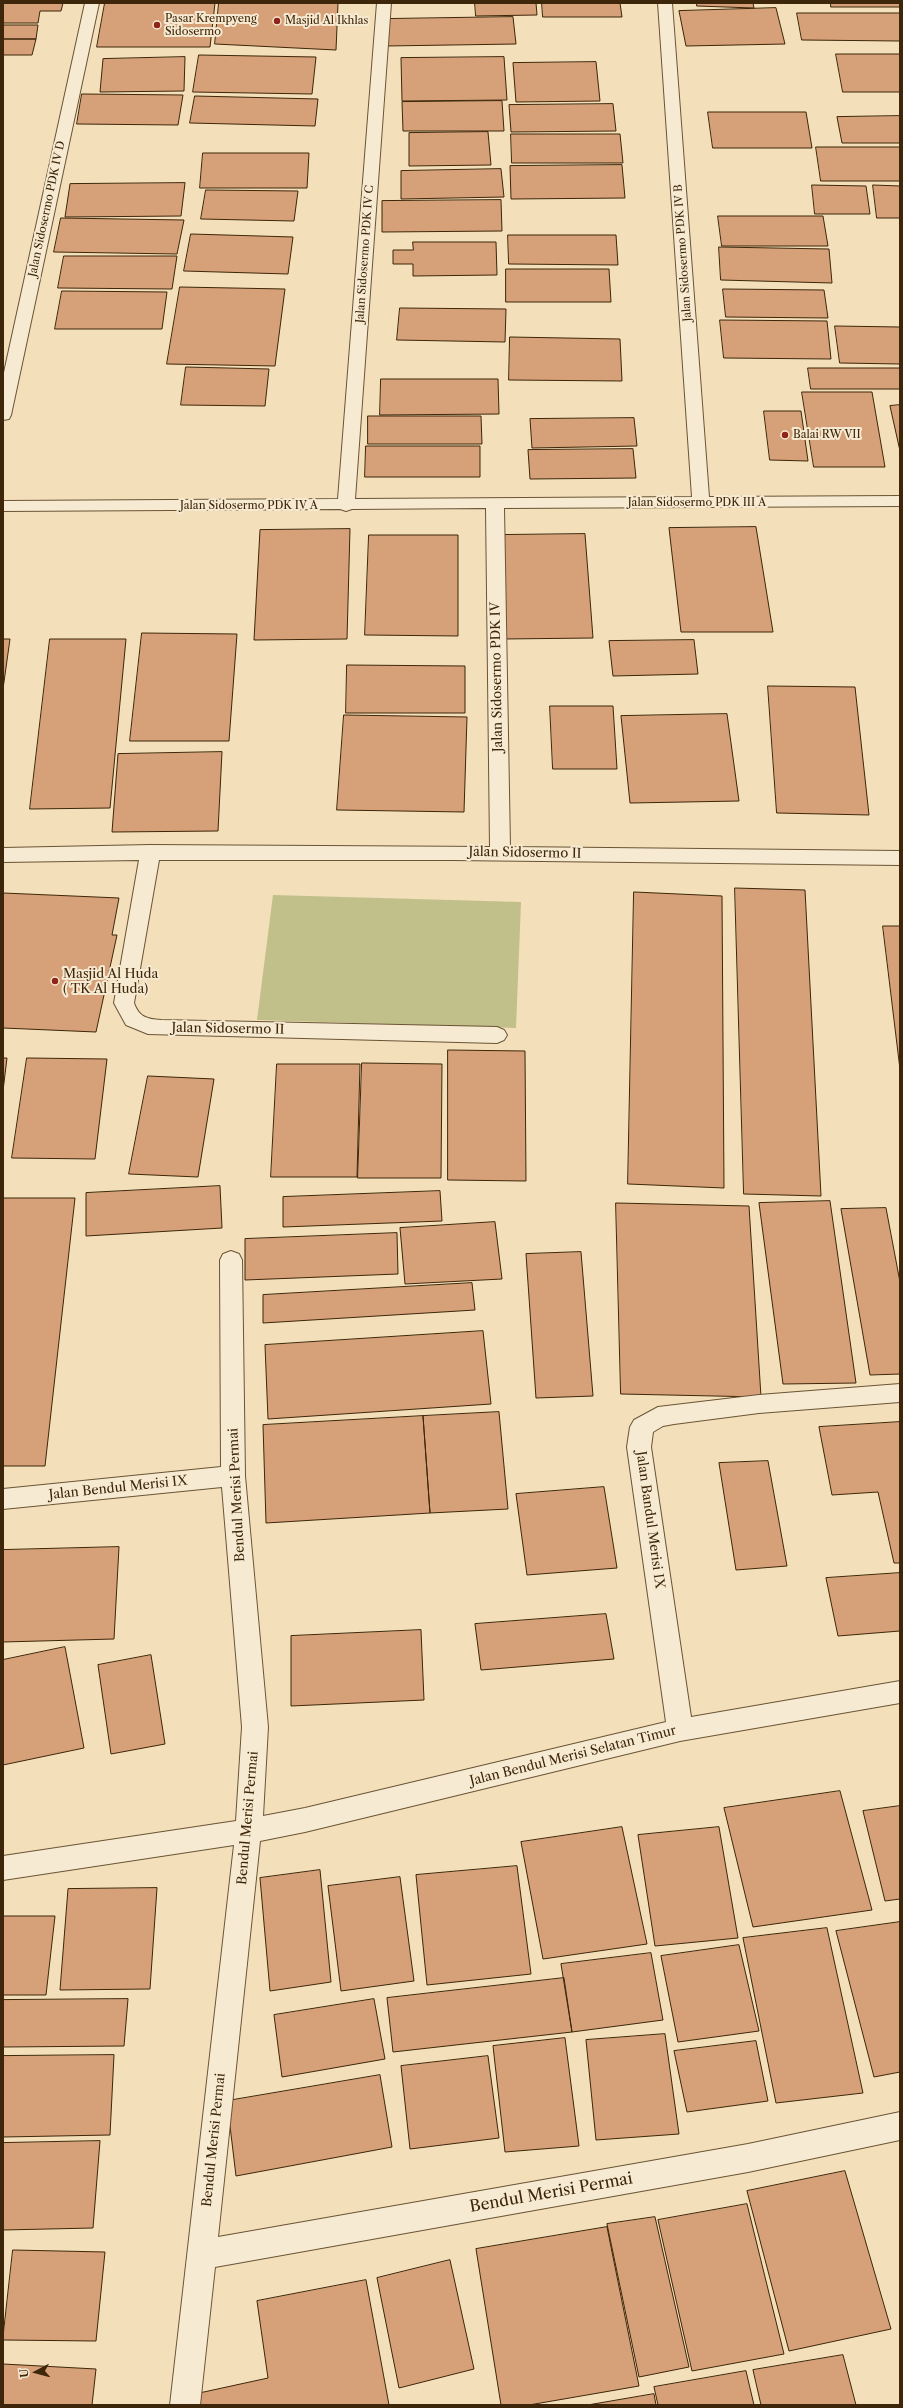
<!DOCTYPE html>
<style>
body{margin:0}
#map{position:relative;width:903px;height:2408px;overflow:hidden;background:#f3dfba;font-family:"Libre Caslon Text",serif}
canvas{display:block}
.frame{position:absolute;inset:0;border:4px solid #3d2609;pointer-events:none}
.north{position:absolute;left:16px;top:2352px;width:40px;height:40px;-webkit-text-stroke:3px #f7ead2;paint-order:stroke;rotate:264deg;font-size:11px;font-weight:700;line-height:16px;text-align:center;color:#3d2609}
.north::after{content:'';display:block;margin:auto;width:14px;height:18px;background:#3d2609;clip-path:polygon(50% 0,100% 100%,50% 72%,0 100%)}
</style>
<div id="map">
<canvas width="903" height="2408"></canvas>
<div class="frame"></div>
<div class="north">U</div>
</div>
<script>
const g = document.querySelector('canvas').getContext('2d');
g.lineJoin = 'round';
function fillPath(path, color) {
  g.fillStyle = color;
  g.fill(path, 'evenodd');
}
function trace(path, color, width, dash) {
  g.strokeStyle = color;
  g.lineWidth = width;
  g.lineCap = dash ? 'butt' : 'round';
  g.setLineDash(dash || []);
  g.stroke(path);
}
function write(font, color, halo, rows, align = 'center') {
  g.font = font + ' "Libre Caslon Text",serif';
  g.lineWidth = 4;
  g.setLineDash([]);
  g.textBaseline = 'middle';
  g.strokeStyle = halo;
  g.fillStyle = color;
  for (const [text, x, y, turn = 0] of rows) {
    g.save();
    g.translate(x, y);
    g.rotate((+turn || 0) * Math.PI / 180);
    g.textAlign = isNaN(turn) ? turn : align;
    if (halo) g.strokeText(text, 0, 0);
    g.fillText(text, 0, 0);
    g.restore();
  }
}
fillPath(new Path2D(`
 M 273,895 L 521,902 L 516,1028 L 257,1020 Z`), '#c1c08b');
const building = new Path2D(`
 M 3,3 L 63,3 L 61,11 L 40,11 L 38,23 L 3,23 Z
 M 105,3 L 215,3 L 210,47 L 97,47 Z
 M 219,3 L 338,3 L 336,50 L 215,44 Z
 M 475,3 L 536,3 L 537,15 L 476,16 Z
 M 542,3 L 620,3 L 622,17 L 543,17 Z
 M 697,3 L 753,3 L 754,8 L 697,6 Z
 M 831,3 L 900,3 L 900,7 L 831,7 Z
 M 776,8 L 785,44 L 686,46 L 679,11 Z
 M 797,13 L 900,13 L 900,41 L 802,40 Z
 M 513,17 L 516,44 L 386,46 L 385,19 Z
 M 3,25 L 38,25 L 36,39 L 3,39 Z
 M 3,39 L 36,39 L 32,55 L 3,55 Z
 M 836,54 L 900,54 L 900,92 L 843,92 Z
 M 199,55 L 316,57 L 312,94 L 193,92 Z
 M 185,57 L 184,91 L 100,92 L 103,59 Z
 M 504,57 L 507,100 L 402,101 L 401,58 Z
 M 596,62 L 600,101 L 516,102 L 513,63 Z
 M 82,94 L 183,95 L 178,125 L 77,124 Z
 M 195,96 L 318,99 L 315,126 L 190,123 Z
 M 502,101 L 504,131 L 403,131 L 402,102 Z
 M 613,104 L 616,131 L 511,132 L 509,105 Z
 M 708,112 L 806,112 L 812,148 L 713,148 Z
 M 900,116 L 900,143 L 842,143 L 837,117 Z
 M 488,132 L 491,165 L 409,166 L 409,133 Z
 M 511,134 L 620,134 L 623,163 L 512,163 Z
 M 816,147 L 900,147 L 900,181 L 821,181 Z
 M 203,153 L 309,153 L 307,188 L 200,188 Z
 M 622,165 L 625,198 L 511,199 L 510,166 Z
 M 501,169 L 504,197 L 401,199 L 401,171 Z
 M 185,183 L 181,216 L 65,217 L 70,184 Z
 M 812,185 L 866,186 L 870,214 L 815,214 Z
 M 873,185 L 900,186 L 900,218 L 877,218 Z
 M 206,190 L 298,191 L 294,221 L 201,219 Z
 M 501,200 L 502,231 L 382,232 L 382,201 Z
 M 718,216 L 823,216 L 828,246 L 722,246 Z
 M 61,218 L 184,220 L 177,254 L 54,252 Z
 M 191,234 L 293,237 L 288,274 L 184,271 Z
 M 508,235 L 616,235 L 618,265 L 509,264 Z
 M 413,242 L 496,242 L 497,275 L 413,276 L 413,264 L 393,264 L 393,250 L 413,250 Z
 M 719,247 L 829,249 L 832,283 L 721,280 Z
 M 64,256 L 177,256 L 172,289 L 58,288 Z
 M 506,269 L 609,269 L 611,302 L 506,302 Z
 M 180,287 L 285,289 L 275,366 L 167,364 Z
 M 723,289 L 824,290 L 828,318 L 726,317 Z
 M 62,291 L 167,292 L 162,329 L 55,329 Z
 M 400,308 L 506,309 L 505,342 L 397,340 Z
 M 720,320 L 827,321 L 831,359 L 724,358 Z
 M 835,326 L 900,327 L 900,364 L 840,363 Z
 M 510,337 L 620,339 L 622,381 L 509,380 Z
 M 186,367 L 269,369 L 265,406 L 181,405 Z
 M 808,368 L 900,368 L 900,389 L 811,389 Z
 M 381,379 L 498,379 L 499,414 L 380,415 Z
 M 802,392 L 872,392 L 885,467 L 814,467 Z
 M 900,405 L 900,451 L 890,406 Z
 M 764,411 L 801,411 L 808,461 L 770,460 Z
 M 368,416 L 481,416 L 482,444 L 368,444 Z
 M 634,418 L 637,446 L 532,448 L 530,419 Z
 M 366,446 L 480,446 L 480,477 L 365,477 Z
 M 633,449 L 636,478 L 530,479 L 528,450 Z
 M 756,527 L 773,632 L 681,632 L 669,528 Z
 M 350,529 L 347,639 L 254,640 L 260,530 Z
 M 585,534 L 593,638 L 503,639 L 498,535 Z
 M 369,535 L 458,535 L 458,636 L 365,635 Z
 M 142,633 L 237,634 L 229,741 L 130,741 Z
 M 3,639 L 10,639 L 3,689 Z
 M 50,639 L 126,639 L 110,808 L 30,809 Z
 M 694,640 L 698,674 L 613,676 L 609,641 Z
 M 347,665 L 465,666 L 465,713 L 346,713 Z
 M 768,686 L 855,687 L 869,815 L 777,813 Z
 M 550,706 L 613,706 L 617,769 L 553,769 Z
 M 727,714 L 739,801 L 630,803 L 621,716 Z
 M 344,715 L 467,717 L 464,812 L 337,810 Z
 M 222,752 L 218,831 L 112,832 L 118,754 Z
 M 735,888 L 805,890 L 821,1196 L 744,1194 Z
 M 634,892 L 722,896 L 724,1188 L 628,1184 Z
 M 3,893 L 119,898 L 112,935 L 117,935 L 96,1032 L 3,1028 Z
 M 883,926 L 900,926 L 900,1069 Z
 M 448,1050 L 525,1051 L 526,1181 L 448,1180 Z
 M 3,1058 L 7,1058 L 3,1091 Z
 M 27,1058 L 107,1059 L 95,1159 L 12,1158 Z
 M 362,1063 L 442,1064 L 441,1178 L 358,1178 Z
 M 277,1064 L 360,1064 L 357,1177 L 271,1177 Z
 M 148,1076 L 214,1079 L 198,1177 L 129,1174 Z
 M 220,1186 L 222,1228 L 86,1236 L 86,1193 Z
 M 440,1191 L 442,1221 L 283,1227 L 283,1197 Z
 M 3,1198 L 75,1198 L 45,1466 L 3,1466 Z
 M 830,1201 L 856,1383 L 783,1384 L 759,1203 Z
 M 616,1203 L 749,1206 L 761,1397 L 621,1394 Z
 M 886,1208 L 900,1282 L 900,1374 L 870,1375 L 841,1209 Z
 M 495,1222 L 502,1279 L 405,1284 L 400,1228 Z
 M 397,1233 L 398,1274 L 245,1280 L 245,1239 Z
 M 581,1252 L 593,1396 L 536,1398 L 526,1254 Z
 M 472,1283 L 475,1310 L 263,1323 L 263,1295 Z
 M 483,1331 L 491,1404 L 268,1419 L 265,1345 Z
 M 499,1412 L 508,1509 L 430,1513 L 423,1416 Z
 M 423,1416 L 430,1513 L 266,1523 L 263,1425 Z
 M 900,1422 L 900,1563 L 894,1563 L 878,1492 L 832,1495 L 819,1427 Z
 M 768,1461 L 787,1566 L 736,1570 L 719,1463 Z
 M 604,1487 L 617,1568 L 527,1575 L 516,1494 Z
 M 119,1547 L 114,1639 L 3,1642 L 3,1550 Z
 M 900,1573 L 900,1631 L 838,1636 L 826,1578 Z
 M 606,1614 L 614,1659 L 481,1670 L 475,1624 Z
 M 421,1630 L 424,1700 L 291,1706 L 291,1636 Z
 M 65,1647 L 84,1748 L 3,1765 L 3,1660 Z
 M 151,1655 L 165,1744 L 111,1754 L 98,1665 Z
 M 840,1791 L 872,1910 L 753,1927 L 724,1808 Z
 M 900,1806 L 900,1899 L 885,1901 L 863,1811 Z
 M 622,1827 L 647,1944 L 543,1959 L 521,1842 Z
 M 719,1827 L 738,1938 L 655,1946 L 638,1835 Z
 M 517,1866 L 531,1974 L 427,1985 L 416,1875 Z
 M 320,1870 L 331,1982 L 270,1991 L 260,1878 Z
 M 400,1877 L 414,1981 L 341,1991 L 328,1886 Z
 M 157,1888 L 150,1989 L 60,1990 L 68,1889 Z
 M 3,1916 L 55,1916 L 46,1995 L 3,1995 Z
 M 900,1922 L 900,2072 L 874,2077 L 836,1931 Z
 M 827,1928 L 863,2093 L 776,2103 L 743,1938 Z
 M 739,1945 L 759,2031 L 678,2042 L 661,1956 Z
 M 651,1953 L 663,2020 L 572,2032 L 561,1964 Z
 M 564,1978 L 572,2032 L 393,2052 L 387,1998 Z
 M 128,1999 L 124,2046 L 3,2047 L 3,2000 Z
 M 374,1999 L 385,2059 L 282,2077 L 274,2015 Z
 M 665,2034 L 679,2134 L 596,2140 L 586,2040 Z
 M 565,2038 L 579,2146 L 505,2152 L 493,2046 Z
 M 756,2041 L 768,2101 L 687,2112 L 674,2051 Z
 M 114,2055 L 110,2135 L 3,2137 L 3,2056 Z
 M 488,2056 L 499,2138 L 410,2149 L 401,2066 Z
 M 380,2075 L 392,2147 L 236,2176 L 227,2101 Z
 M 100,2141 L 93,2228 L 3,2230 L 3,2143 Z
 M 845,2171 L 891,2329 L 789,2351 L 747,2191 Z
 M 747,2204 L 784,2354 L 692,2371 L 658,2220 Z
 M 655,2217 L 689,2367 L 639,2377 L 607,2224 Z
 M 607,2227 L 639,2386 L 529,2405 L 501,2405 L 476,2249 Z
 M 13,2250 L 105,2252 L 96,2341 L 3,2340 Z
 M 450,2260 L 474,2369 L 399,2388 L 377,2278 Z
 M 366,2280 L 389,2405 L 191,2405 L 190,2395 L 268,2378 L 257,2301 Z
 M 843,2355 L 856,2405 L 761,2405 L 753,2370 Z
 M 3,2364 L 96,2369 L 92,2405 L 3,2405 Z
 M 746,2371 L 754,2405 L 658,2405 L 654,2387 Z
 M 654,2394 L 656,2405 L 588,2405 Z`);
fillPath(building, '#d6a078');
trace(building, '#3d2609', 1);
const minor = new Path2D(`
 M 85,3 L 99,3 L 11,415 L 9,419 L 3,420 L 3,377 Z
 M 377,3 L 391,3 L 355,499 L 692,497 L 658,3 L 672,3 L 709,497 L 900,496 L 900,506 L 504,508 L 510,847 L 900,851 L 900,865 L 452,860 L 159,860 L 134,1003 C 139,1017 147,1019 161,1020 L 497,1027 L 504,1030 L 507,1035 L 504,1040 L 497,1043 L 148,1034 L 126,1025 L 114,1003 L 139,860 L 3,862 L 3,848 L 150,845 L 490,847 L 486,508 L 352,509 L 346,511 L 340,509 L 3,511 L 3,501 L 338,499 Z
 M 231,1251 L 239,1254 L 242,1260 L 245,1476 L 268,1727 L 263,1816 L 305,1808 L 666,1722 L 627,1447 L 630,1427 L 634,1420 L 658,1407 L 759,1395 L 900,1384 L 900,1402 L 759,1413 L 674,1424 L 663,1426 L 653,1432 L 651,1447 L 691,1717 L 900,1681 L 900,1703 L 680,1741 L 305,1832 L 260,1841 L 218,2237 L 748,2144 L 900,2112 L 900,2140 L 748,2172 L 215,2267 L 200,2405 L 170,2405 L 234,1845 L 3,1880 L 3,1856 L 236,1821 L 242,1727 L 222,1487 L 3,1509 L 3,1489 L 221,1467 L 220,1260 L 223,1254 Z`);
trace(minor, '#6a5435', 2);
fillPath(minor, '#f7ead2');
for (const [x, y, r, color] of [
 [277,21,4,"#8f2418"],
 [157,25,4,"#8f2418"],
 [785,435,4,"#8f2418"],
 [55,981,4,"#8f2418"]
]) {
  const dot = new Path2D();
  dot.arc(x, y, r, 0, 2 * Math.PI);
  g.fillStyle = color;
  g.fill(dot);
  trace(dot, '#f7ead2', 1.5);
}
write('11px', '#3d2609', '#f7ead2', [
 ["Pasar Krempyeng",165,19],
 ["Sidosermo",165,32],
 ["Masjid Al Ikhlas",285,21],
 ["Balai RW VII",793,435]
], 'left');
write('11px', '#3d2609', '#f7ead2', [
 ["Jalan Sidosermo PDK IV D",47,209,-78],
 ["Jalan Sidosermo PDK IV B",683,253,-94],
 ["Jalan Sidosermo PDK IV C",365,254,-86],
 ["Jalan Sidosermo PDK III A",697,503],
 ["Jalan Sidosermo PDK IV A",249,506]
]);
write('13px', '#3d2609', '#f7ead2', [
 ["Jalan Sidosermo PDK IV",497,677,-91],
 ["Jalan Sidosermo II",525,853,1],
 ["Jalan Sidosermo II",228,1029,1],
 ["Jalan Bendul Merisi IX",118,1488,-6],
 ["Bendul Merisi Permai",237,1495,-93],
 ["Jalan Bandul Merisi IX",650,1520,82],
 ["Jalan Bendul Merisi Selatan Timur",573,1756,-14],
 ["Bendul Merisi Permai",248,1818,-85],
 ["Bendul Merisi Permai",214,2140,-84]
]);
write('13px', '#3d2609', '#f7ead2', [
 ["Masjid Al Huda",63,974],
 ["( TK Al Huda)",63,989]
], 'left');
write('16px', '#3d2609', '#f7ead2', [
 ["Bendul Merisi Permai",551,2193,-10]
]);
</script>
